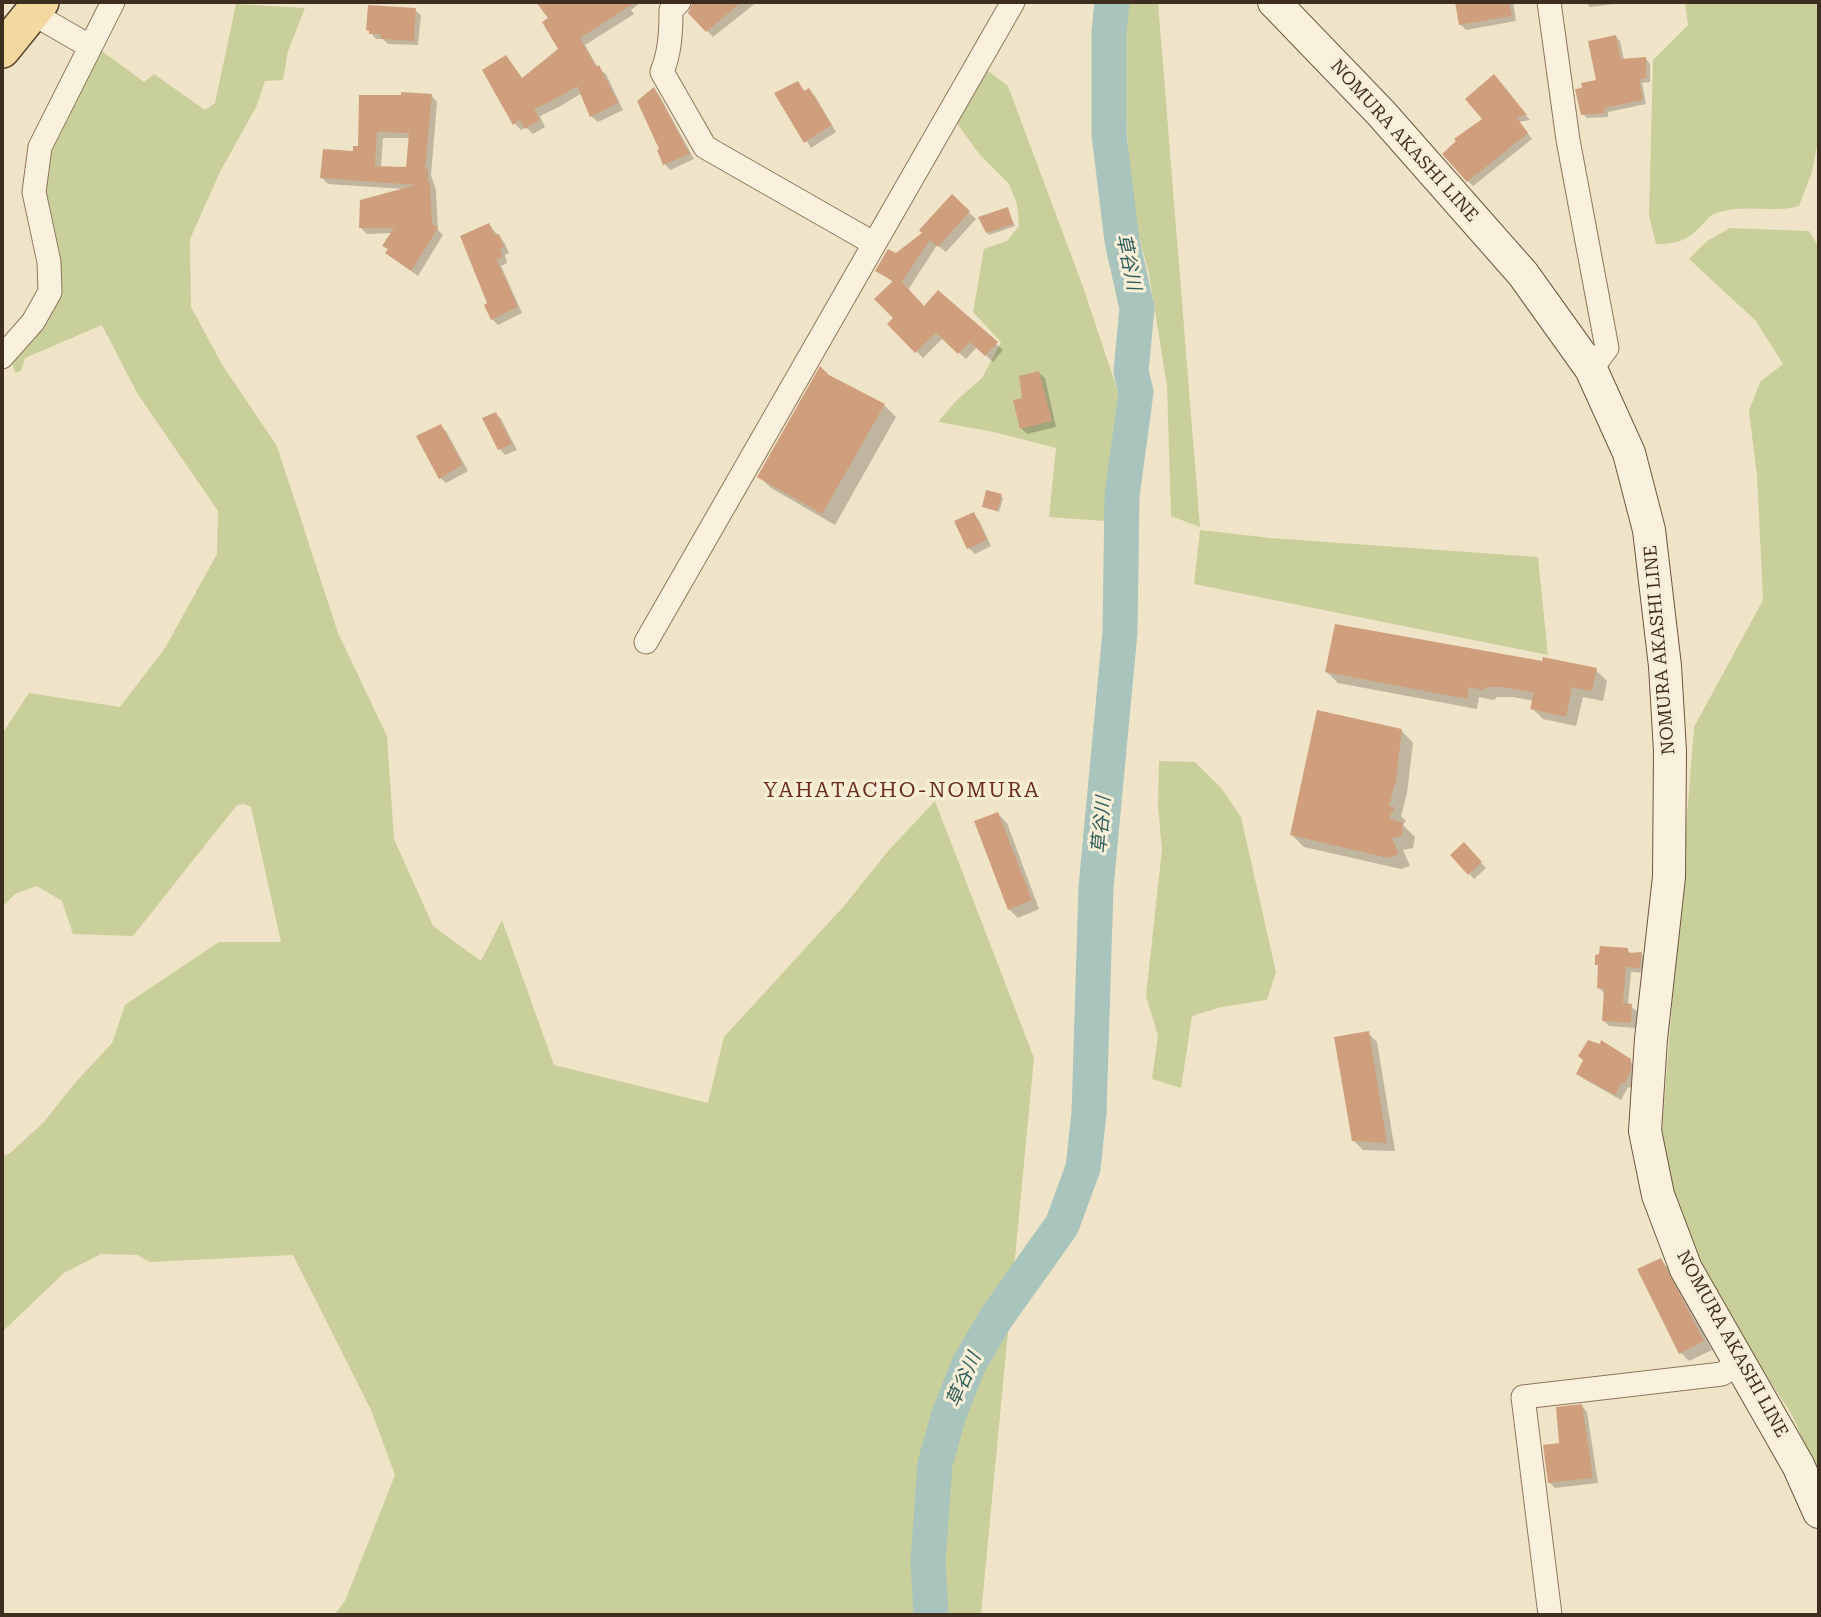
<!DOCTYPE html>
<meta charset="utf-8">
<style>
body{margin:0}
#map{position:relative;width:1821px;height:1617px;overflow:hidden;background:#f0e4c8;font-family:"Roboto Serif",serif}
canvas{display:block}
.frame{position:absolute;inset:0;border:4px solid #3d2e20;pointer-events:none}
</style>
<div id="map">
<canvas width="1821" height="1617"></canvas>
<div class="frame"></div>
</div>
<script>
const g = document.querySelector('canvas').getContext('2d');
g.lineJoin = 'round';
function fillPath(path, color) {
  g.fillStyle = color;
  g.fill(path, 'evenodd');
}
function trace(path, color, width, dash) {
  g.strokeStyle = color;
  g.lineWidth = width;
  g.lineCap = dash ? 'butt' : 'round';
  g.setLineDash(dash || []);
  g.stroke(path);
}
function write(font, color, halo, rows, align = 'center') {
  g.font = font + ' "Roboto Serif","Noto Sans JP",serif';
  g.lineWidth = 6;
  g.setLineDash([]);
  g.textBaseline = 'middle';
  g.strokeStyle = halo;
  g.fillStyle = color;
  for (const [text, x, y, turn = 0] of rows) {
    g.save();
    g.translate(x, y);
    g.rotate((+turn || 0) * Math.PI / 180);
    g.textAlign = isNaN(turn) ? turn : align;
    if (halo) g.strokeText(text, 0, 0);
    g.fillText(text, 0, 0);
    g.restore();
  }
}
fillPath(new Path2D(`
 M 1120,2 L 1158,2 L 1200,527 L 1171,516 L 1167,386 L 1149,274 L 1131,207 Z
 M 1685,2 L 1819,2 L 1819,136 L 1812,172 L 1799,206 C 1772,214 1744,203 1717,213 C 1711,215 1708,218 1704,223 C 1688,240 1679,244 1656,244 L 1649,216 L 1653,60 L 1688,25 Z
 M 236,4 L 305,8 L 288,51 L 283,80 L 265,81 L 256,107 L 220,172 L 190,239 L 191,307 L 223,366 L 277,446 L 338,633 L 387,736 L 394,839 L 433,926 L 481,961 L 502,920 L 554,1065 L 708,1103 L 724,1037 L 844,906 L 888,851 L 935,801 L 1034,1058 L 981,1615 L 334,1615 L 345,1601 L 395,1475 L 371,1410 L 293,1255 L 150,1262 L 137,1255 L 101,1254 L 64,1273 L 2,1332 L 2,1156 L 9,1154 L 44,1122 L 74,1084 L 112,1043 L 125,1005 L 219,942 L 281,942 L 251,807 L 244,804 L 237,805 L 133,936 L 73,934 L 62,901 L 37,886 L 15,894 L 2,907 L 2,734 L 29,693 L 120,707 L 165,648 L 217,554 L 218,511 L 137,393 L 102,325 L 25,358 L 21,371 L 15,373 L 10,356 L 40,322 L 43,155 L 95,46 L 144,82 L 154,74 L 205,110 L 215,103 Z
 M 983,67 L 1008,86 L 1082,284 L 1118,392 L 1118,522 L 1049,517 L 1056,448 L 994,432 L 938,422 L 956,401 L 982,378 L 1001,342 L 973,312 L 984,249 L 1007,241 L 1019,226 L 1017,204 L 1009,184 L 980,155 L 953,118 Z
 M 1730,228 L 1809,231 L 1819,247 L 1819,1477 L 1792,1415 L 1725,1313 L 1684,1236 L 1660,1156 L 1694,727 L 1763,600 L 1757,476 L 1749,411 L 1760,382 L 1783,364 L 1756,321 L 1689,259 L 1707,241 Z
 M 1200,530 L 1271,538 L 1538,557 L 1548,655 L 1194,584 Z
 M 1159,761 L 1195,762 L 1222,789 L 1241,817 L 1276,972 L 1267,1000 L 1221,1007 L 1192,1016 L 1181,1088 L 1152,1079 L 1158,1036 L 1146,996 L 1162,849 L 1158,807 Z`), '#c9cf9b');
fillPath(new Path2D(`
 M 538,2 L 639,2 L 640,3 L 631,10 L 634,14 L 585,45 L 598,68 L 606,74 L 623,110 L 598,122 L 591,116 L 582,93 L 559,107 L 540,116 L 545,127 L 533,134 L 526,127 L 521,130 L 515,124 L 484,71 L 506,57 L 523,79 L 560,50 L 551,19 Z
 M 694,2 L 757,2 L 713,37 L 690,12 Z
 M 1449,2 L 1513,2 L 1516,21 L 1466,30 L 1461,25 L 1457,2 Z
 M 1585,2 L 1632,2 L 1590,7 Z
 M 415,10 L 421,15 L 418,45 L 388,44 L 383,39 L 376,39 L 371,33 Z
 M 1615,36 L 1620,41 L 1624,60 L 1646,59 L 1650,64 L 1650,82 L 1642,83 L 1646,104 L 1608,112 L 1608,117 L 1587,118 L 1583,114 Z
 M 1498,82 L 1530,120 L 1519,122 L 1532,139 L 1473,186 L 1468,181 L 1485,119 Z
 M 798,83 L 805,92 L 809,90 L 815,96 L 836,132 L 811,148 L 777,94 Z
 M 654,89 L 659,95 L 694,159 L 670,170 L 665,164 Z
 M 431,95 L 437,102 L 431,175 L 436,190 L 438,230 L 443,235 L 418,276 L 387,253 L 393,233 L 367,234 L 361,228 L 404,189 L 328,184 L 322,178 L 359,148 L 361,97 ZM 383,138 L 410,138 L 407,169 L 381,168 Z
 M 952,197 L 976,219 L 946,252 L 937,245 L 908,290 L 924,308 L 996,344 L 1003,350 L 993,362 L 977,347 L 966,359 L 943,338 L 923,358 L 889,324 L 895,318 L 894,283 L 877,270 L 925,233 Z
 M 1007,209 L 1015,226 L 989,235 L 987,232 Z
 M 489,225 L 504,242 L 509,253 L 505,255 L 507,263 L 501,266 L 522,313 L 498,325 L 492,319 Z
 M 1039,373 L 1045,378 L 1056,427 L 1027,434 L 1021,428 L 1024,399 Z
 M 828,376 L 884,405 L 896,417 L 835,525 L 771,488 L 759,476 Z
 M 496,414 L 501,419 L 517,450 L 505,455 L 500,449 L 485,419 Z
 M 440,426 L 446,431 L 468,471 L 446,483 L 440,478 Z
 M 1001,496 L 1003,498 L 999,512 L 984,506 Z
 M 973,514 L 979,520 L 991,546 L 975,554 L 969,548 Z
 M 1543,663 L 1596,670 L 1607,681 L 1603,701 L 1583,697 L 1576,726 L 1543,719 L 1532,708 L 1534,701 L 1513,697 L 1497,697 L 1494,700 L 1479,697 L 1477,709 L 1338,683 L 1327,672 Z
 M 1401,730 L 1413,743 L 1407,793 L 1401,816 L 1406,821 L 1403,825 L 1415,837 L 1413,848 L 1403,850 L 1410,866 L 1401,869 L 1304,847 L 1292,835 Z
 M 998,814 L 1007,823 L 1039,909 L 1018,918 L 1009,909 Z
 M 1464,845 L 1486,868 L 1474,879 L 1452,855 Z
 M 1627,950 L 1632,954 L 1641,954 L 1646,959 L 1645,973 L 1631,972 L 1628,1005 L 1637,1011 L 1636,1028 L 1609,1026 L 1604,1021 L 1604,993 L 1599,988 L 1600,967 L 1597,964 Z
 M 1368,1033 L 1377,1042 L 1395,1151 L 1363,1150 L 1354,1141 Z
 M 1630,1061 L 1636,1067 L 1635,1077 L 1631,1088 L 1628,1087 L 1621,1100 L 1584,1079 L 1578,1074 Z
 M 1661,1261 L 1669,1269 L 1712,1350 L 1689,1361 L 1681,1353 Z
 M 1582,1406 L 1587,1412 L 1598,1483 L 1555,1488 L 1549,1482 Z`), '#0003');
trace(new Path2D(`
 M 931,1615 L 928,1561 L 935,1464 L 949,1414 L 969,1364 L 996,1318 L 1062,1225 L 1083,1168 L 1089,1113 L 1096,887 L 1120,632 L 1122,496 L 1136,392 L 1131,372 L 1137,308 L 1122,241 L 1109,134 L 1109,32 L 1112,2`), '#a9c4bc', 35);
fillPath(new Path2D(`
 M 536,2 L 636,2 L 580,38 L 596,67 L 599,65 L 618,103 L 590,117 L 577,86 L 552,101 L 534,109 L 540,120 L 525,129 L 520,120 L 513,125 L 482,70 L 506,55 L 522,78 L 558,49 L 542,22 L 548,18 Z
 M 693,2 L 742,2 L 706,32 L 688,13 Z
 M 1455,2 L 1509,2 L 1512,16 L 1459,25 Z
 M 368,5 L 416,8 L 414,41 L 381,39 L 381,34 L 369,34 L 369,31 L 366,30 Z
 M 1616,35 L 1621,59 L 1646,57 L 1646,78 L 1639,79 L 1643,100 L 1604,108 L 1605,113 L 1581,115 L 1575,89 L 1582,88 L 1581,83 L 1596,80 L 1588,41 Z
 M 1494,74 L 1527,115 L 1516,117 L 1528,133 L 1467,182 L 1442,154 L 1456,141 L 1454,139 L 1482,119 L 1465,99 Z
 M 798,81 L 804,91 L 809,88 L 832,125 L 804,143 L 774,93 Z
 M 654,87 L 690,154 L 663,165 L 657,150 L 659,149 L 637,101 Z
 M 401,92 L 432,94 L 425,169 L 428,169 L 428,182 L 430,182 L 432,224 L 438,228 L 411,271 L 385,253 L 388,249 L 382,246 L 394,228 L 359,228 L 360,200 L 416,185 L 320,178 L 323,149 L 353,151 L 353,146 L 358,146 L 359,95 L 401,95 ZM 377,132 L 409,133 L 406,167 L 375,166 Z
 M 952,194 L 970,211 L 938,247 L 930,240 L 902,282 L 924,306 L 938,290 L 998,342 L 985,356 L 970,342 L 958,354 L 936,333 L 915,353 L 887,324 L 893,318 L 874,299 L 893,281 L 875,271 L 888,249 L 896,253 L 922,233 L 919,230 Z
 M 1008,207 L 1013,224 L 986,233 L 978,217 Z
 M 489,223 L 495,235 L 499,234 L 504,247 L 500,249 L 503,257 L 497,260 L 518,307 L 491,320 L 484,305 L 487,303 L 460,236 Z
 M 820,366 L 829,375 L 885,404 L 822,514 L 757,477 Z
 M 1039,371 L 1052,421 L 1020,429 L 1013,400 L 1022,398 L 1019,376 Z
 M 496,412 L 512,444 L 498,450 L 482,418 Z
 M 441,424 L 463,465 L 439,479 L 416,436 Z
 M 986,490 L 1002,494 L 997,511 L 982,507 Z
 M 974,512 L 987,540 L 967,549 L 954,521 Z
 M 1335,624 L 1542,661 L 1543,657 L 1597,668 L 1592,691 L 1572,687 L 1566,717 L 1530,709 L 1534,693 L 1501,687 L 1486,687 L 1483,690 L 1469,687 L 1467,699 L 1325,672 Z
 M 1317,710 L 1402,729 L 1396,780 L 1389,806 L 1395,807 L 1389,818 L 1403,823 L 1402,836 L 1392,838 L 1399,854 L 1388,858 L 1290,835 Z
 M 998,812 L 1032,900 L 1008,910 L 974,821 Z
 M 1464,842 L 1482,862 L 1468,875 L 1450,855 Z
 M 1600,946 L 1628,948 L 1628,953 L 1642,952 L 1640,968 L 1626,967 L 1623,1003 L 1632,1004 L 1631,1023 L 1602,1021 L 1604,989 L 1597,988 L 1598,965 L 1595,965 L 1595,955 L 1599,954 Z
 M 1369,1031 L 1387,1143 L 1352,1141 L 1334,1037 Z
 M 1588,1040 L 1600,1044 L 1601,1040 L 1631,1059 L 1631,1071 L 1625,1083 L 1622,1082 L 1615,1095 L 1576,1074 L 1583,1060 L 1578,1056 Z
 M 1661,1258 L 1704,1341 L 1679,1354 L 1637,1269 Z
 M 1582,1404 L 1593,1478 L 1548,1483 L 1543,1445 L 1559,1443 L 1556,1407 Z`), '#cf9f7d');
const street = new Path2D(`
 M 679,2 L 671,10 C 671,32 670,52 662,72 L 705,147 L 873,243
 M 1549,2 L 1568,140 L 1607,348 L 1591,369
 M 32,13 L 89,46
 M 2,357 L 33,322 L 50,292 L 49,262 L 34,192 L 40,147 L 113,2
 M 646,642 L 1013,2
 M 1550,1615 L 1523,1397 L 1722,1374 L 1741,1362`);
const secondary = new Path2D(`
 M 1274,2 L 1381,113 L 1523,274 L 1591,369 L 1629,453 L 1649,530 L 1665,666 L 1670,751 L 1669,877 L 1651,1039 L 1645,1131 L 1658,1195 L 1686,1269 L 1798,1465 L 1819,1512`);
const primary = new Path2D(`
 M 2,50 L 41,2`);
trace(street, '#8d765c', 25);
trace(secondary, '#6f573f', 34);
trace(primary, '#5b4430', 38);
trace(street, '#faf1dc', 23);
trace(secondary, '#faf1dc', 32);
trace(primary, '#f3d9a0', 35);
write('18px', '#3d2e20', '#f7eed8', [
 ["NOMURA AKASHI LINE",1404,141,48],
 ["NOMURA AKASHI LINE",1660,650,-95],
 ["NOMURA AKASHI LINE",1732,1344,61]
]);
write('italic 19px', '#2f5d5a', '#f7eed8', [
 ["草谷川",1128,262,78],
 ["草谷川",1102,825,-85],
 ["草谷川",964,1380,-66]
]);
g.letterSpacing = '2px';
write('21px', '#6b2e1e', '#f7eed8', [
 ["YAHATACHO-NOMURA",902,791]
]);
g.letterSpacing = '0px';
</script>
